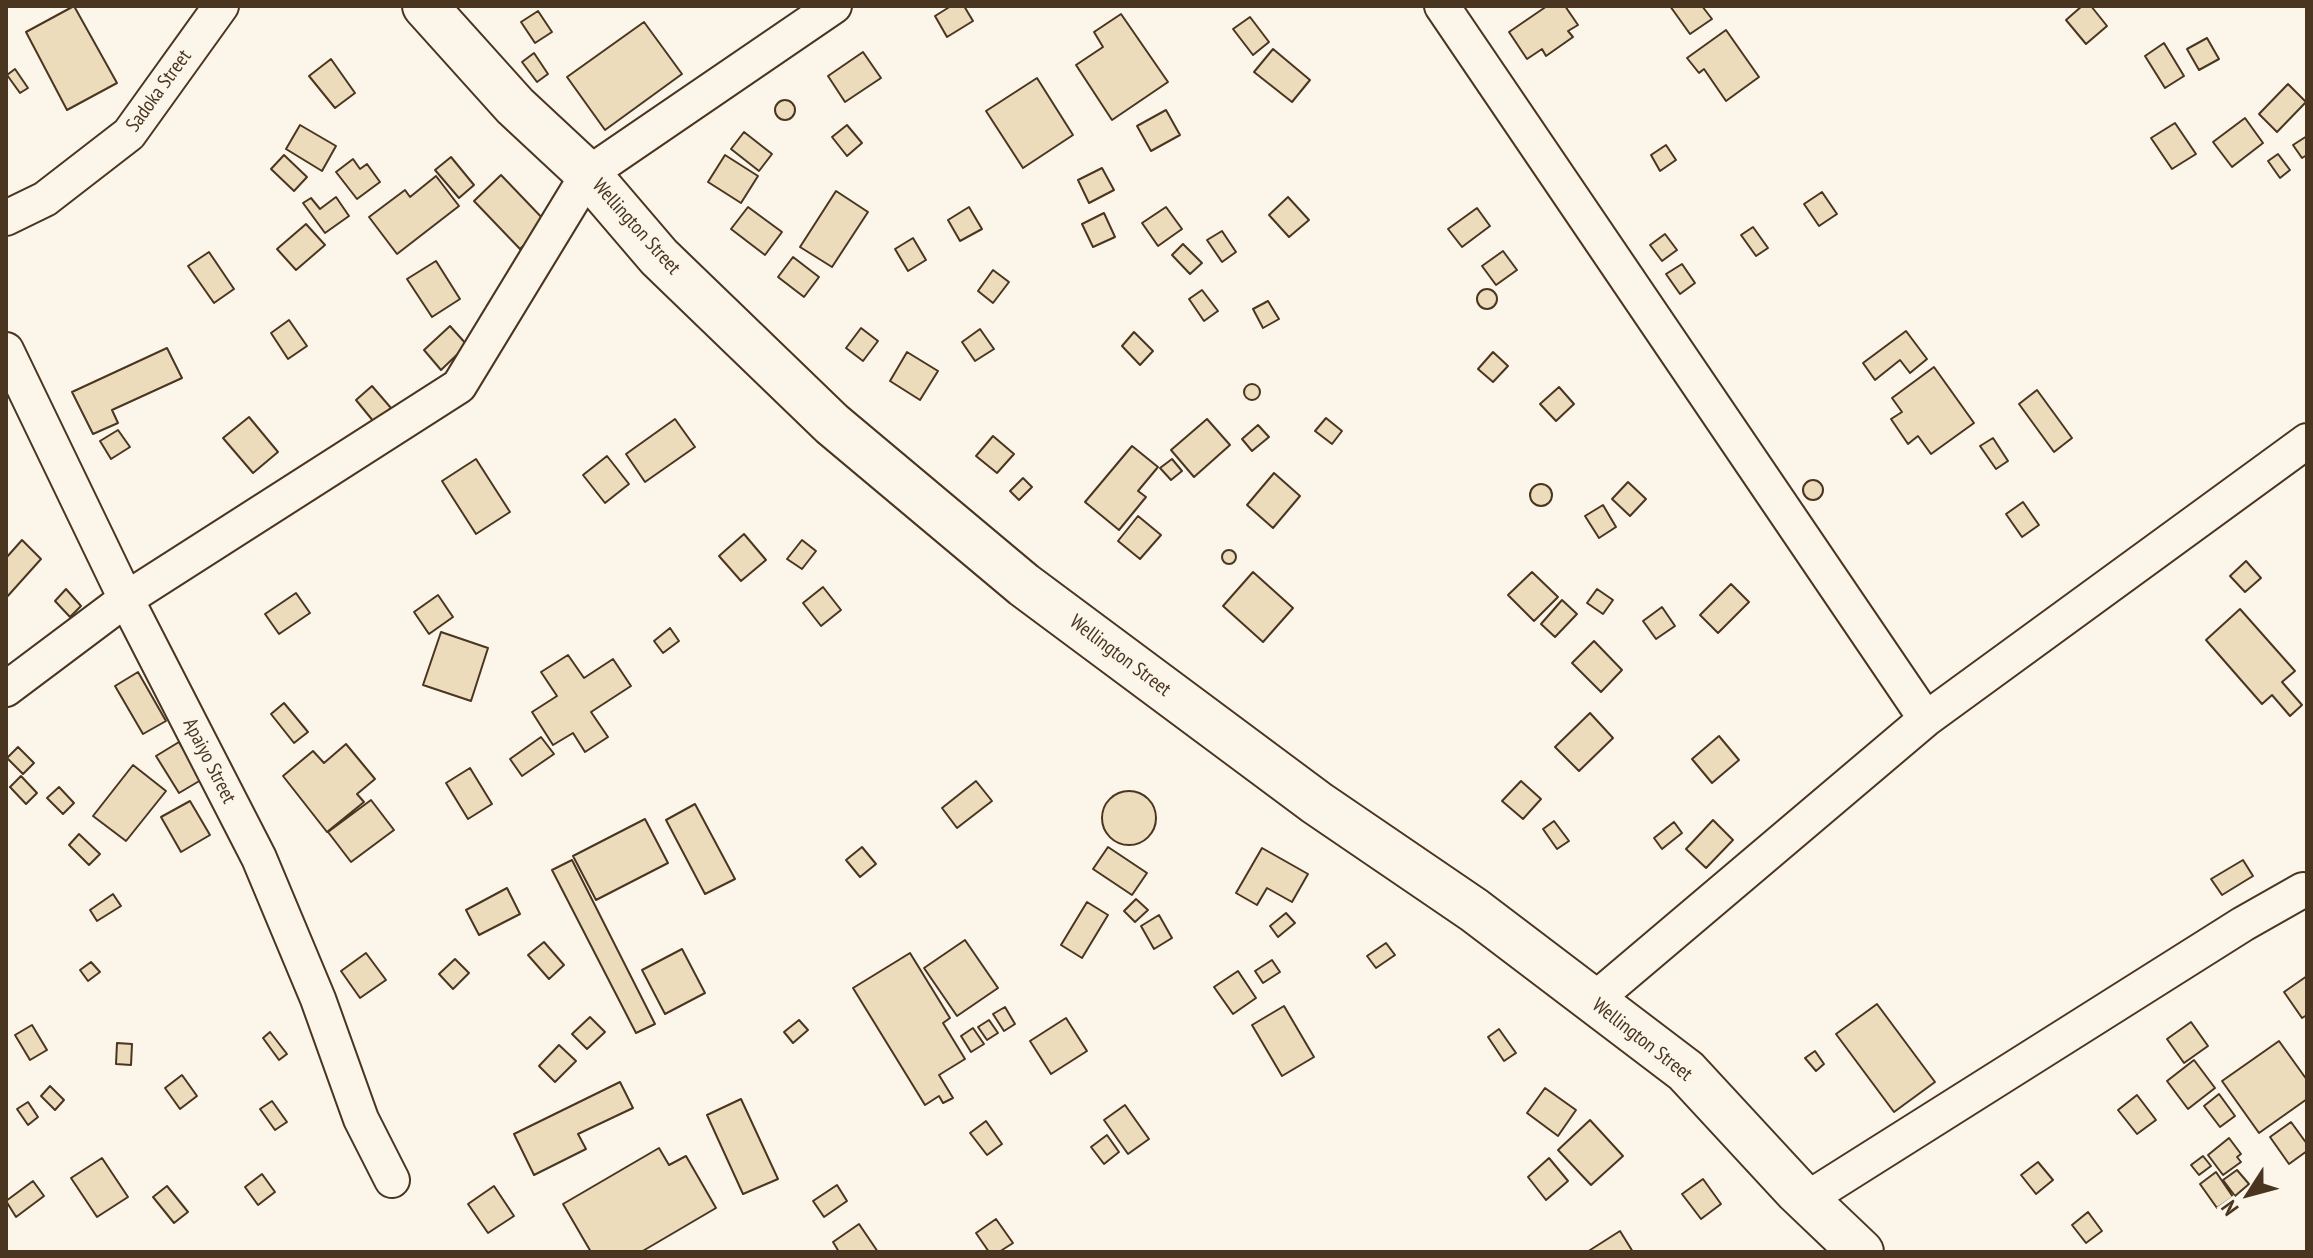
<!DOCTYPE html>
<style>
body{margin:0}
#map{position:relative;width:2313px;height:1258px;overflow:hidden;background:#fbf6e9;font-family:"PT Sans Narrow",sans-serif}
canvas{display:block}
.frame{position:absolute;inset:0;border:8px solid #4a3520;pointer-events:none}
.north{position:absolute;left:2209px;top:1154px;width:80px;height:80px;-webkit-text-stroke:6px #fbf6e9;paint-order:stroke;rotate:234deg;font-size:22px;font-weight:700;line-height:32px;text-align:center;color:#4a3520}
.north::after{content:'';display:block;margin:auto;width:28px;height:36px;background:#4a3520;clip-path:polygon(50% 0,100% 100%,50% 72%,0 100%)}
</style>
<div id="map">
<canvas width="2313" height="1258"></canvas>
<div class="frame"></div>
<div class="north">N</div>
</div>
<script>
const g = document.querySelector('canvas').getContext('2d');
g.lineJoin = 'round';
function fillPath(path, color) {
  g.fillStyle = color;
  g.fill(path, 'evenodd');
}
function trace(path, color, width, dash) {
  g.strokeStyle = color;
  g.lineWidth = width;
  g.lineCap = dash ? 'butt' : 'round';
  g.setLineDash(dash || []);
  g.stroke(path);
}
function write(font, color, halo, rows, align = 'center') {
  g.font = font + ' "PT Sans Narrow",sans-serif';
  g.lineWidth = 6;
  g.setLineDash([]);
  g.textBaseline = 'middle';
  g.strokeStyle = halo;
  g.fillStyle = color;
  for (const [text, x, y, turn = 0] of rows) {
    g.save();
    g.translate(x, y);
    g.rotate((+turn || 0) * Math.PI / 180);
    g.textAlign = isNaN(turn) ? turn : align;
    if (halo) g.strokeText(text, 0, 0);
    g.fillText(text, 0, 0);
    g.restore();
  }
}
const building = new Path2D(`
 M 74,6 L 117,83 L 67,110 L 26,32 Z
 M 951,6 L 964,6 L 973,21 L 947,37 L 935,16 Z
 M 1547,6 L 1565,6 L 1578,25 L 1568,31 L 1573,37 L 1546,56 L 1542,49 L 1527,59 L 1509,32 Z
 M 1670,6 L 1702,6 L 1712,19 L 1690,34 Z
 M 2082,6 L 2091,6 L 2107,26 L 2086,44 L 2066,20 Z
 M 538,11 L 552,32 L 535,43 L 521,22 Z
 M 1121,14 L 1168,82 L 1112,120 L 1076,65 L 1103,47 L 1094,32 Z
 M 1250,17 L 1269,42 L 1253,55 L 1233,29 Z
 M 644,22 L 682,74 L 605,130 L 567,77 Z
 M 1726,30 L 1759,77 L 1726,101 L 1704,69 L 1699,73 L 1687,58 Z
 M 2207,38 L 2219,59 L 2199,70 L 2187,49 Z
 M 2164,43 L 2184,76 L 2165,88 L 2145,56 Z
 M 1273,49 L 1310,80 L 1292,102 L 1254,72 Z
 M 863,52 L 881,78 L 845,102 L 828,76 Z
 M 534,53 L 548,74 L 537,82 L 522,62 Z
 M 331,59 L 355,93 L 335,108 L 309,76 Z
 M 15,69 L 28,88 L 20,93 L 7,75 Z
 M 1037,78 L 1073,135 L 1023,168 L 986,111 Z
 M 2288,84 L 2306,102 L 2277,132 L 2259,114 Z
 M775 110a10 10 0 1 1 20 0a10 10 0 1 1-20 0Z
 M 1166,110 L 1180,135 L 1151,151 L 1137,126 Z
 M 2245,118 L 2263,143 L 2232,167 L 2213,142 Z
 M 2175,123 L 2196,154 L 2172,169 L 2151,138 Z
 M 300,125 L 336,146 L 322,171 L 286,149 Z
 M 847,125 L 862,143 L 847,156 L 832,137 Z
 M 744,132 L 772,154 L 759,171 L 731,149 Z
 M 2307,136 L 2307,155 L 2302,158 L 2293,145 Z
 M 1666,145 L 1676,160 L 1660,171 L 1651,155 Z
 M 2278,154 L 2290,170 L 2280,178 L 2268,161 Z
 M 284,155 L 307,177 L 294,191 L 271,169 Z
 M 725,155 L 758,176 L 741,203 L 708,182 Z
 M 451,157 L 474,185 L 459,198 L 435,170 Z
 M 353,159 L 360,169 L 367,164 L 380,182 L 357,199 L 336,172 Z
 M 1102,168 L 1114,190 L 1089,203 L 1078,180 Z
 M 501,175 L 547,223 L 520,249 L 474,201 Z
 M 436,176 L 459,206 L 397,254 L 369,217 L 405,190 L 410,197 Z
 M 836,191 L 868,212 L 832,267 L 800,247 Z
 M 1822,192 L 1837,214 L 1819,226 L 1804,204 Z
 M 336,197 L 349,216 L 325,233 L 303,203 L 311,198 L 320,209 Z
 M 1288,197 L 1309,220 L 1289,237 L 1269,215 Z
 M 748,207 L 782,232 L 765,255 L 731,229 Z
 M 969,207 L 982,229 L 960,241 L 948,220 Z
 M 1166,207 L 1182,229 L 1158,246 L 1142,223 Z
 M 1477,208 L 1490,226 L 1462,247 L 1448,229 Z
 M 1104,213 L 1115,237 L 1093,247 L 1082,224 Z
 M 306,224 L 325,245 L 296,270 L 277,249 Z
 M 1753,227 L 1768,248 L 1756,256 L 1741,235 Z
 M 1222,231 L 1236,252 L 1222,262 L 1207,240 Z
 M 1665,234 L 1677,250 L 1662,261 L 1650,245 Z
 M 913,238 L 926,260 L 908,271 L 895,249 Z
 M 1183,244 L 1202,263 L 1190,274 L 1172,255 Z
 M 1503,251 L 1517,270 L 1496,285 L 1482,266 Z
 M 209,252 L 234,289 L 214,303 L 188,266 Z
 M 793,257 L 819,277 L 804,297 L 778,277 Z
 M 436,261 L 460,299 L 432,317 L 407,279 Z
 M 1682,264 L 1695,283 L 1680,294 L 1666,274 Z
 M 993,270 L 1009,282 L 993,303 L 978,291 Z
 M1477 299a10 10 0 1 1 20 0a10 10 0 1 1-20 0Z
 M 1202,290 L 1218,311 L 1204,321 L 1189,299 Z
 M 1268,301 L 1279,319 L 1263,328 L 1253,309 Z
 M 289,320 L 307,346 L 288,359 L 271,333 Z
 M 450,326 L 467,345 L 441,370 L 424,350 Z
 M 861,328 L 878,341 L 863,361 L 846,348 Z
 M 980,329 L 994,349 L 975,361 L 962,342 Z
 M 1906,331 L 1927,359 L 1910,373 L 1900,360 L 1875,380 L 1863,363 Z
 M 1134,332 L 1153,351 L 1140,365 L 1122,346 Z
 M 167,348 L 182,378 L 112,410 L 118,423 L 93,434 L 72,392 Z
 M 907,352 L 938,371 L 920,400 L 890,381 Z
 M 1493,352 L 1508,366 L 1493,382 L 1478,369 Z
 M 1934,367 L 1974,423 L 1931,454 L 1918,436 L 1908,444 L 1891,419 L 1902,412 L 1892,398 Z
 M1244 392a8 8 0 1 1 16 0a8 8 0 1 1-16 0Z
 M 372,386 L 391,408 L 374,422 L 356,400 Z
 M 1559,387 L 1574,404 L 1556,421 L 1540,404 Z
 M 2037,390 L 2072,438 L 2054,452 L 2019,404 Z
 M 249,417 L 278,452 L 253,473 L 223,438 Z
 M 1326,418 L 1342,431 L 1332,444 L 1315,431 Z
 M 675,419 L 695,447 L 645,482 L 626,454 Z
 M 1207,419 L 1230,445 L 1194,477 L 1171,450 Z
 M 1258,425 L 1269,437 L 1252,451 L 1242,439 Z
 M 118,430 L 130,447 L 111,459 L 100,441 Z
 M 993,436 L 1014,454 L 997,473 L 976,456 Z
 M 1993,438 L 2008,461 L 1996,469 L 1980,446 Z
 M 1132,446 L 1158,467 L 1138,491 L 1146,497 L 1119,530 L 1085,502 Z
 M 607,456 L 629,484 L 605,503 L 583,475 Z
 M 476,459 L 510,512 L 476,534 L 442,481 Z
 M 1172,459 L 1182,471 L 1171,480 L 1160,468 Z
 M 1274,473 L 1300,496 L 1273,528 L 1247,505 Z
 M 1023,478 L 1032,487 L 1019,500 L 1010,491 Z
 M1803 490a10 10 0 1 1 20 0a10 10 0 1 1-20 0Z
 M 1628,482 L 1646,499 L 1630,516 L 1612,499 Z
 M1530 495a11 11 0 1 1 22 0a11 11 0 1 1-22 0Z
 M 2023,502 L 2039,525 L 2022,537 L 2006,514 Z
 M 1603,505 L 1616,527 L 1599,538 L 1585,516 Z
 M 1138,516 L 1161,535 L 1140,559 L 1118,541 Z
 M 744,534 L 766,560 L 741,581 L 719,556 Z
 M 22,540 L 41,559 L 6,598 L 6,558 Z
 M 802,540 L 816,551 L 802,569 L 787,559 Z
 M1222 557a7 7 0 1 1 14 0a7 7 0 1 1-14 0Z
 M 2246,561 L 2261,578 L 2245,592 L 2230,576 Z
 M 1253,572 L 1293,608 L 1263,642 L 1223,606 Z
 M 1532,572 L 1558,597 L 1534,621 L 1508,595 Z
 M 1731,584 L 1749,602 L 1718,633 L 1700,615 Z
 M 823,587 L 841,610 L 821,626 L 803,603 Z
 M 66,589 L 81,606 L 70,617 L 55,601 Z
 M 1597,589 L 1613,600 L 1603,614 L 1587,603 Z
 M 296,593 L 310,613 L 279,634 L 265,614 Z
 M 438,595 L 453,617 L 429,634 L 414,612 Z
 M 1562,600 L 1577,614 L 1555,637 L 1541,624 Z
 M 1662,607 L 1675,626 L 1656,639 L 1643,621 Z
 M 2240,609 L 2295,671 L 2282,682 L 2302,705 L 2290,716 L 2272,695 L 2262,704 L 2206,640 Z
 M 670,628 L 679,641 L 663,653 L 654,641 Z
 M 441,632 L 488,648 L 471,701 L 423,685 Z
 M 1594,641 L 1622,670 L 1601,692 L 1572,663 Z
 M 568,655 L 584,678 L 613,659 L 631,686 L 591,712 L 608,737 L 585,752 L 573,733 L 553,745 L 532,712 L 557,696 L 541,672 Z
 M 138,672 L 166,721 L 143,734 L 115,686 Z
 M 284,703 L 308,732 L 294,743 L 271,714 Z
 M 1590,713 L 1613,738 L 1579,771 L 1555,747 Z
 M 1719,736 L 1739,760 L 1712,783 L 1692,759 Z
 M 541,737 L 554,754 L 522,776 L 510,759 Z
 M 179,742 L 201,780 L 179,793 L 156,756 Z
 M 346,744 L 375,779 L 357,794 L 364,802 L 327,832 L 283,776 L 313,751 L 324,763 Z
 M 18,747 L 34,763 L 23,774 L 7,758 Z
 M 133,765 L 166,791 L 126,841 L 93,816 Z
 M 470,768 L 492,804 L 468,819 L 446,783 Z
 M 21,776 L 37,793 L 26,804 L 10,787 Z
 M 976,781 L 992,801 L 957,828 L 942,808 Z
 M 1521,781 L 1541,799 L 1523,819 L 1502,801 Z
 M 59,787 L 74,803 L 63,814 L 47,798 Z
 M1102 818a27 27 0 1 1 54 0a27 27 0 1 1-54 0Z
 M 371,800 L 394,830 L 351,862 L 328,832 Z
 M 190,801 L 210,835 L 181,852 L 161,817 Z
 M 695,804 L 735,879 L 705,894 L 666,820 Z
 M 645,819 L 668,863 L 596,900 L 573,856 Z
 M 1713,820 L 1733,840 L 1706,868 L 1686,849 Z
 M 1554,821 L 1569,841 L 1557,849 L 1543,829 Z
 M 1674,822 L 1682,833 L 1662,849 L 1654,838 Z
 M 79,834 L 100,854 L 89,865 L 69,845 Z
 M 862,847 L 876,864 L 860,877 L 846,860 Z
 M 1108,847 L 1147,873 L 1132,895 L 1093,869 Z
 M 1262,848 L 1308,874 L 1292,902 L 1267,888 L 1257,905 L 1236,893 Z
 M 572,860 L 655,1024 L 636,1033 L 552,870 Z
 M 2243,860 L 2253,876 L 2222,895 L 2211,879 Z
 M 507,888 L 520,914 L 479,935 L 466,910 Z
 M 113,894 L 121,906 L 97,921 L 90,910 Z
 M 1136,899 L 1148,910 L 1135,922 L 1124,911 Z
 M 1087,902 L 1108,915 L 1082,958 L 1061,945 Z
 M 1286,913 L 1295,923 L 1278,937 L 1270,926 Z
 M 1159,915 L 1172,938 L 1154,949 L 1141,926 Z
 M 965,940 L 998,988 L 957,1016 L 924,968 Z
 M 544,942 L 564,965 L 549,979 L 528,955 Z
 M 1386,943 L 1395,955 L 1376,968 L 1367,956 Z
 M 682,949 L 705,993 L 665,1014 L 642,970 Z
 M 366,953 L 386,980 L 360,998 L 341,971 Z
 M 910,953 L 950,1018 L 943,1023 L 965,1059 L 939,1075 L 953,1098 L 943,1103 L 939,1096 L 925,1105 L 853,988 Z
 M 455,959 L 469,973 L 453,989 L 439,974 Z
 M 1272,960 L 1280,972 L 1263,983 L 1255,971 Z
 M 91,962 L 100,972 L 88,981 L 80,970 Z
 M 1238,971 L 1256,998 L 1233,1014 L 1214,987 Z
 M 2307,976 L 2307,1015 L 2302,1018 L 2284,992 Z
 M 1877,1004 L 1935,1082 L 1894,1112 L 1836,1034 Z
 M 1284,1006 L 1314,1057 L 1282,1076 L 1252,1025 Z
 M 1005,1007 L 1015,1024 L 1004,1031 L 993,1014 Z
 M 590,1017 L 605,1032 L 587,1049 L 572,1034 Z
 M 1066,1018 L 1087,1051 L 1051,1074 L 1030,1041 Z
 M 799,1020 L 808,1030 L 793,1043 L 784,1032 Z
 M 989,1020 L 998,1033 L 987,1040 L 978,1027 Z
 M 2191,1022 L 2208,1046 L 2184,1063 L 2167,1039 Z
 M 32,1025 L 47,1050 L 30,1060 L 15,1035 Z
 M 973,1028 L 984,1044 L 971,1052 L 961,1036 Z
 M 1499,1029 L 1516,1053 L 1504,1061 L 1488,1037 Z
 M 270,1032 L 287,1054 L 279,1060 L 263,1038 Z
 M 2279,1041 L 2307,1080 L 2307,1099 L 2259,1133 L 2222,1081 Z
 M 117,1043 L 132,1044 L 131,1065 L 116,1064 Z
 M 559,1045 L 576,1061 L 555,1082 L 539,1066 Z
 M 1815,1051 L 1824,1064 L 1816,1071 L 1805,1058 Z
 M 2194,1060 L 2215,1088 L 2188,1109 L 2167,1081 Z
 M 182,1075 L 197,1096 L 180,1109 L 165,1088 Z
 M 620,1082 L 633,1108 L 578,1134 L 586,1149 L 534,1175 L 514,1134 Z
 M 50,1086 L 64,1100 L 55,1110 L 41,1096 Z
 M 1545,1088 L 1576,1110 L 1558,1136 L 1527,1113 Z
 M 2219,1094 L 2235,1116 L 2220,1127 L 2204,1106 Z
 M 2137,1095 L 2156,1120 L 2137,1134 L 2118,1110 Z
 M 741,1099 L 778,1179 L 743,1194 L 707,1115 Z
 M 272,1101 L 287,1122 L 275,1130 L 260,1109 Z
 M 28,1102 L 38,1117 L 28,1125 L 17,1109 Z
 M 1125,1105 L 1149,1139 L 1128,1154 L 1104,1120 Z
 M 1590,1120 L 1623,1156 L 1591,1185 L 1558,1150 Z
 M 986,1121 L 1002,1144 L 987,1155 L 970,1133 Z
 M 2291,1122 L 2307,1144 L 2307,1151 L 2289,1164 L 2270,1137 Z
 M 1107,1135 L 1119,1152 L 1104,1164 L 1091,1147 Z
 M 2229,1138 L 2241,1154 L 2237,1157 L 2241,1162 L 2223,1175 L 2208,1155 Z
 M 659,1148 L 669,1165 L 686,1156 L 716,1208 L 641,1252 L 591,1252 L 563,1204 Z
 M 2203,1156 L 2211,1166 L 2199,1175 L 2191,1165 Z
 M 102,1158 L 128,1197 L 97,1217 L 71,1178 Z
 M 1549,1158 L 1568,1181 L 1546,1200 L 1528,1177 Z
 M 2038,1162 L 2053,1180 L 2036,1194 L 2021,1175 Z
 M 2237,1170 L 2249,1184 L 2235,1196 L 2223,1180 Z
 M 2216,1172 L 2233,1197 L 2217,1208 L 2200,1184 Z
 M 262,1174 L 275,1192 L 258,1205 L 245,1187 Z
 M 1703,1179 L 1721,1204 L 1701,1219 L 1682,1194 Z
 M 33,1181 L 44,1196 L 16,1217 L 6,1201 Z
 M 837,1185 L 847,1201 L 824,1217 L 813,1201 Z
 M 167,1186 L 188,1212 L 174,1223 L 153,1197 Z
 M 494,1186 L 514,1216 L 488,1233 L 468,1204 Z
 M 2088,1212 L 2102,1231 L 2086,1243 L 2072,1225 Z
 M 996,1219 L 1013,1243 L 999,1252 L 989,1252 L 976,1233 Z
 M 859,1224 L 878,1252 L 839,1252 L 833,1242 Z
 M 1620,1231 L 1633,1252 L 1587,1252 Z`);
fillPath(building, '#ecdcbc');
trace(building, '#4a3520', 2);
const minor = new Path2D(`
 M 1442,6 L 1926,719
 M 6,218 L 45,199 L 129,134 L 221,6
 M 6,350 L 126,599 L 259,858 L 318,999 L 361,1119 L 392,1180
 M 6,689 L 126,599 L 459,386 L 588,174 L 834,6
 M 1593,1001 L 1926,719 L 2307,441
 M 1807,1199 L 2243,924 L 2303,890`);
const primary = new Path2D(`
 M 425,6 L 515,106 L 588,174 L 659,257 L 832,424 L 1024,585 L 1317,803 L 1474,910 L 1686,1071 L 1797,1191 L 1861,1252`);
trace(minor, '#4a3520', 38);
trace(primary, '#4a3520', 48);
trace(minor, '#fbf6e9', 34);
trace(primary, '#fbf6e9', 44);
write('20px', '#4a3520', '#fbf6e9', [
 ["Sadoka Street",159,91,-54],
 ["Wellington Street",636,227,48],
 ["Wellington Street",1120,656,37],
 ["Apaiyo Street",209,761,63],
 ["Wellington Street",1642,1040,38]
]);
</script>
